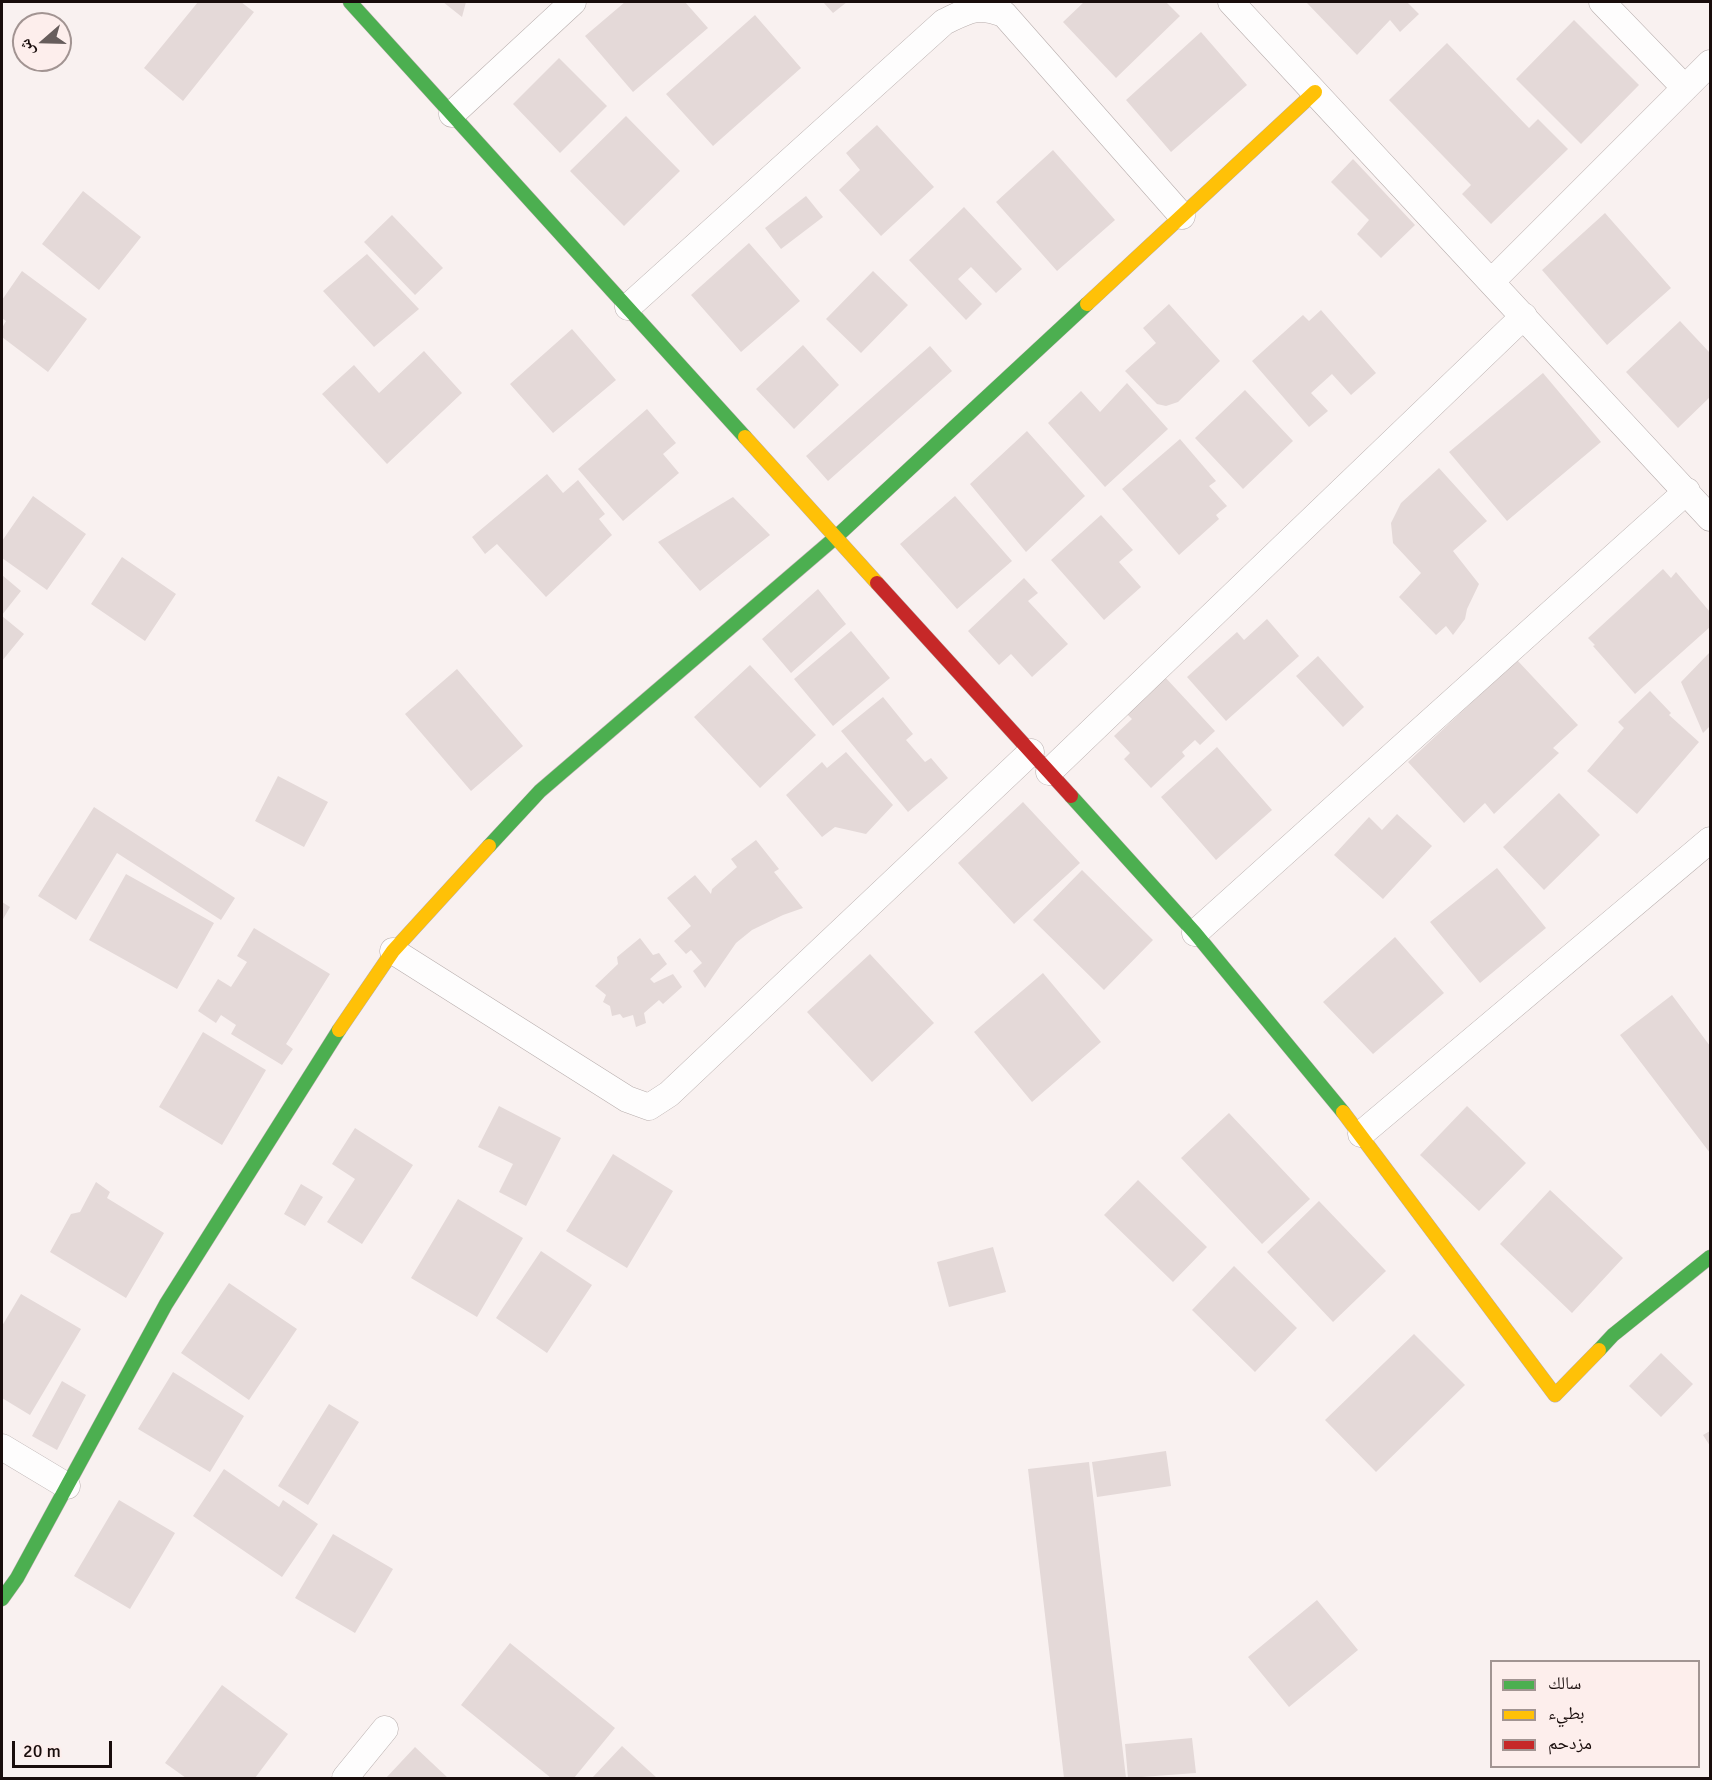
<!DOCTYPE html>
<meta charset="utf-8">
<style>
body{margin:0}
#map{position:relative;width:1712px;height:1780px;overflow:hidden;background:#f9f1f0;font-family:Signika,"Noto Naskh Arabic",sans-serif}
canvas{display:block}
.frame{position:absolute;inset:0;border:3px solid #190d0c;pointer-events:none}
.legend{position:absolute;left:1490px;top:1660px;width:210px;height:108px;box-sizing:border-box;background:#fdeeec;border:2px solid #a29492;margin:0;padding:8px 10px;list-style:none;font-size:18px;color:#190d0c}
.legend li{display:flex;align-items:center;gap:12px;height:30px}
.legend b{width:30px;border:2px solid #a29492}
.north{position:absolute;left:12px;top:12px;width:60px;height:60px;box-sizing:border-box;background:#fdeeec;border:2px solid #a29492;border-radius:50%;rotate:250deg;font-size:16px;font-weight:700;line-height:24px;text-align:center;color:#190d0c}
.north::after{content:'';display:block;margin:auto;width:21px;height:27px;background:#675d5c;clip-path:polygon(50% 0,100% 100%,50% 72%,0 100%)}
.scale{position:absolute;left:12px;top:1741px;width:100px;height:27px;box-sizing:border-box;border:3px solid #190d0c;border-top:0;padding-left:8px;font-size:18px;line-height:21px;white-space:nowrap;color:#190d0c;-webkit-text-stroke:4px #fdeeec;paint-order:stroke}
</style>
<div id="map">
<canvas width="1712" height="1780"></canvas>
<div class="frame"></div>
<ul class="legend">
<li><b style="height:8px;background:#4caf50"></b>سالك</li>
<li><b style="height:8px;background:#ffc107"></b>بطيء</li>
<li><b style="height:8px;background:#c62828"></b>مزدحم</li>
</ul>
<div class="north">ش</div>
<div class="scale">20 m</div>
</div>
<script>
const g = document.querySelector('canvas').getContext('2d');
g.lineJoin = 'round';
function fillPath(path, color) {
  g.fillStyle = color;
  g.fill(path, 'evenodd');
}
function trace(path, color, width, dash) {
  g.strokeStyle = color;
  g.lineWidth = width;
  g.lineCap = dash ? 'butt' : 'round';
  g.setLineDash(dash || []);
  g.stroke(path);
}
fillPath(new Path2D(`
 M 198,2 L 241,2 L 254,12 L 183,101 L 144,68 Z
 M 443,2 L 466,2 L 462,17 Z
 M 625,2 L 685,2 L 708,28 L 633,92 L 585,36 Z
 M 823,2 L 847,2 L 833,13 Z
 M 1084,2 L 1166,2 L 1180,16 L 1116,78 L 1063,22 Z
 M 1306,2 L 1407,2 L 1419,14 L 1400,32 L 1390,20 L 1357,55 Z
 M 755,15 L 801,68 L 713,146 L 666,94 Z
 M 1574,20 L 1639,85 L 1581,144 L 1516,79 Z
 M 1201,32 L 1247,85 L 1171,152 L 1126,100 Z
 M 1447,43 L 1529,128 L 1538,119 L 1568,149 L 1491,224 L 1462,194 L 1471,185 L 1389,100 Z
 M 559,58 L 607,106 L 560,153 L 513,104 Z
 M 626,116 L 680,171 L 624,226 L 570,171 Z
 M 877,125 L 934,187 L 881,236 L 839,190 L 860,170 L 846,153 Z
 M 1053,150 L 1115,220 L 1057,271 L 996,202 Z
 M 1353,159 L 1415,225 L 1381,258 L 1357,234 L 1369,220 L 1331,182 Z
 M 83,191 L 141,237 L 99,290 L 42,244 Z
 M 806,196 L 823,217 L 781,249 L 765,228 Z
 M 964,207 L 1022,269 L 996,293 L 971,267 L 958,279 L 982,304 L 966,320 L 909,260 Z
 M 1605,213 L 1671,288 L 1607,345 L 1542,270 Z
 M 392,215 L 443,268 L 415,295 L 364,242 Z
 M 749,243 L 800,301 L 741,352 L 691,295 Z
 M 367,254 L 419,309 L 374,347 L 323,291 Z
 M 22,271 L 87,319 L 48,372 L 2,337 L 2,328 L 6,321 L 2,318 L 2,300 Z
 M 873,271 L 908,305 L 861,353 L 826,319 Z
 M 1169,304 L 1220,361 L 1178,402 L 1166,406 L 1157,404 L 1125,371 L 1156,343 L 1143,328 Z
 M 1321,310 L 1376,373 L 1351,395 L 1332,374 L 1311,393 L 1328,411 L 1309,427 L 1252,361 L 1303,315 L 1309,321 Z
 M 1680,321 L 1710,353 L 1710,397 L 1678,428 L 1626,372 Z
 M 572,329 L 616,380 L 553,433 L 510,384 Z
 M 803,345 L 839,385 L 794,429 L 756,389 Z
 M 930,346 L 952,371 L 828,481 L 806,456 Z
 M 424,351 L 462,393 L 387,464 L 322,394 L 354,365 L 379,393 Z
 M 1543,373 L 1601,442 L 1507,521 L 1449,452 Z
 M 1127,383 L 1168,429 L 1105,487 L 1048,423 L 1081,391 L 1100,412 Z
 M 1245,390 L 1293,441 L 1243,489 L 1195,438 Z
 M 647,409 L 676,443 L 663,454 L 679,473 L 623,521 L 578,469 Z
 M 1027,431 L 1085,496 L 1026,552 L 970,484 Z
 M 1180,439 L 1216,481 L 1209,486 L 1227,506 L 1216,515 L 1219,519 L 1179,555 L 1122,489 Z
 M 1439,468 L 1487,521 L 1453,551 L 1479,584 L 1467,609 L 1465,619 L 1453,635 L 1446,626 L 1436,635 L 1399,597 L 1421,573 L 1393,543 L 1391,523 L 1401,503 Z
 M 547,474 L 563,493 L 578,480 L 605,514 L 599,519 L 612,535 L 546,597 L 497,544 L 485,554 L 472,537 Z
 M 33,496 L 86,534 L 47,590 L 2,558 L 2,541 Z
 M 955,496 L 1012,561 L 957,609 L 900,544 Z
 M 733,497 L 770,535 L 700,591 L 658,542 Z
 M 1101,515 L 1133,550 L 1119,562 L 1141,587 L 1104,620 L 1051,560 Z
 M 122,557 L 176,594 L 145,641 L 91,604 Z
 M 1663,569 L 1671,578 L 1676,572 L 1710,612 L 1710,627 L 1635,694 L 1593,646 L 1595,645 L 1588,638 Z
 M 2,575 L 21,591 L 2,615 Z
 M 1024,578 L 1038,593 L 1028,601 L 1068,644 L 1032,677 L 1011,654 L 999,665 L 968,631 Z
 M 818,589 L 846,624 L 791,673 L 762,639 Z
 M 2,616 L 24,634 L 2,661 Z
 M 1267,619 L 1299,656 L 1226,721 L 1187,677 L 1237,632 L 1244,640 Z
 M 851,631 L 890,678 L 833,726 L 794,679 Z
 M 1710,652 L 1710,726 L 1703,733 L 1681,682 Z
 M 1318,656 L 1364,707 L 1343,727 L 1296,676 Z
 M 1517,660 L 1578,725 L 1553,748 L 1559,753 L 1494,814 L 1485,803 L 1464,823 L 1408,762 Z
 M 750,665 L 816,735 L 760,788 L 694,717 Z
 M 457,669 L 523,746 L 471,791 L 405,714 Z
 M 1164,676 L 1215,731 L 1200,745 L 1195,740 L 1182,752 L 1185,756 L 1151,788 L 1124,759 L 1130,753 L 1114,736 L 1132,719 L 1126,713 Z
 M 1650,691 L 1671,713 L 1669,715 L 1699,742 L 1637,814 L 1587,771 L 1624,728 L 1618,722 Z
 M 883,697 L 913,734 L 906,740 L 925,762 L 931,758 L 948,778 L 908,812 L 841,731 Z
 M 1217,747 L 1272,810 L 1216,860 L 1161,797 Z
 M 846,752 L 893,805 L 866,834 L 835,827 L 822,837 L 786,795 L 822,762 L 827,768 Z
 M 278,776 L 328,802 L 304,847 L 255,821 Z
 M 1559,793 L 1600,835 L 1544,890 L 1503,847 Z
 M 1023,802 L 1080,863 L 1014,924 L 958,863 Z
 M 94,807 L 235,898 L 221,920 L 117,853 L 76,920 L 38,896 Z
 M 1397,814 L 1432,846 L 1383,899 L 1334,855 L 1369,817 L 1382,830 Z
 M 756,840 L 779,869 L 774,872 L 803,908 L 783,915 L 752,930 L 736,943 L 705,988 L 693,971 L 702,963 L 691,950 L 686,954 L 674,941 L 691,926 L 667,898 L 695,875 L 711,894 L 712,889 L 737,867 L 731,859 Z
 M 1497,868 L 1546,928 L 1480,983 L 1430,922 Z
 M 1082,870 L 1153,940 L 1104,990 L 1033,920 Z
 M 126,874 L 214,923 L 177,989 L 89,940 Z
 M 2,902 L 10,907 L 2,921 Z
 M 254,928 L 330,974 L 286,1044 L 293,1049 L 282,1065 L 231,1034 L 236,1025 L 221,1015 L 216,1023 L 198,1011 L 218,979 L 231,987 L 247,962 L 237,956 Z
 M 1395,937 L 1444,993 L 1373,1054 L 1323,1002 Z
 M 640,938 L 653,955 L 659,953 L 667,964 L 650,979 L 654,983 L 673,974 L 682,987 L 663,1004 L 659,1000 L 644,1013 L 646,1023 L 636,1027 L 633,1015 L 623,1018 L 620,1014 L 612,1016 L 610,1006 L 603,1002 L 606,995 L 595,986 L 618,964 L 617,957 Z
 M 870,954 L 934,1023 L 872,1082 L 807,1012 Z
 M 1043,973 L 1101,1042 L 1032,1102 L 974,1032 Z
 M 1672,995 L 1710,1046 L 1710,1153 L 1620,1035 Z
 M 203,1032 L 266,1070 L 222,1145 L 159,1107 Z
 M 499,1106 L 561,1138 L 526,1206 L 499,1192 L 513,1164 L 478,1147 Z
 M 1467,1106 L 1526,1163 L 1479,1211 L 1420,1155 Z
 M 1229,1113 L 1310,1199 L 1262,1244 L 1181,1158 Z
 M 355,1128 L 413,1165 L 362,1244 L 327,1222 L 355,1179 L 332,1164 Z
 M 613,1154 L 673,1191 L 627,1268 L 566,1231 Z
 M 1138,1180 L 1207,1247 L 1173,1282 L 1104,1215 Z
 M 96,1182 L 110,1192 L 107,1198 L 164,1233 L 126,1298 L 50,1252 L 71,1214 L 80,1212 Z
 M 301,1184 L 323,1197 L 305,1226 L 284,1214 Z
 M 1550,1190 L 1623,1258 L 1572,1313 L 1500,1244 Z
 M 458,1199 L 523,1238 L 477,1317 L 411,1278 Z
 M 1319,1201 L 1386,1271 L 1333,1322 L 1267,1252 Z
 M 993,1247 L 1006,1292 L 949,1307 L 937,1262 Z
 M 541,1251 L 592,1285 L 547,1353 L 496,1318 Z
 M 1234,1266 L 1297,1328 L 1255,1372 L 1192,1310 Z
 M 229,1283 L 297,1329 L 249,1400 L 181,1353 Z
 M 21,1294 L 81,1329 L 30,1415 L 2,1398 L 2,1326 Z
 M 1414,1334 L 1465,1385 L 1376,1472 L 1325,1420 Z
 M 1661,1353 L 1693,1384 L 1661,1417 L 1629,1386 Z
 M 173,1372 L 244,1416 L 210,1472 L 138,1429 Z
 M 62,1381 L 86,1395 L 57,1450 L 32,1436 Z
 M 329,1404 L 359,1422 L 308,1505 L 278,1486 Z
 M 1710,1431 L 1710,1446 L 1703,1435 Z
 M 1166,1451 L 1171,1486 L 1097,1497 L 1092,1462 Z
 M 1089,1462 L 1126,1778 L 1064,1778 L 1028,1469 Z
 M 224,1469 L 279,1507 L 283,1500 L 318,1524 L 282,1577 L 193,1516 Z
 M 119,1500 L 175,1533 L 130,1609 L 74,1576 Z
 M 333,1534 L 393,1569 L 355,1633 L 295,1598 Z
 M 1317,1600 L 1358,1650 L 1289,1707 L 1248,1657 Z
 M 510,1643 L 615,1728 L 574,1778 L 551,1778 L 461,1705 Z
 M 222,1685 L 288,1734 L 255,1778 L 186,1778 L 165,1763 Z
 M 1192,1738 L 1196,1773 L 1128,1778 L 1125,1744 Z
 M 622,1746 L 657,1778 L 592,1778 Z
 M 415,1747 L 448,1778 L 386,1778 Z`), '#e4d9d8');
const street = new Path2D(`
 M 1231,2 L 1710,518
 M 1602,2 L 1685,88
 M 452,114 L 573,2
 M 1492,281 L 1710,63
 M 628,307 L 944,22 C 969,10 976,4 1004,14 L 1182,216
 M 1049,772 L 1524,316
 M 1195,933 L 1687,491
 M 393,951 L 627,1099 L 649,1107 L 669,1094 L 1031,752
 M 1361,1134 L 1710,840
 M 2,1447 L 67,1486
 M 345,1778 L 385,1729`);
const fast = new Path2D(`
 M 350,2 L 745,437
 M 1071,796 L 1195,933 L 1343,1112
 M 489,846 L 540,791 L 836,537 L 1087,304
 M 1599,1350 L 1613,1335 L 1710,1257
 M 2,1599 L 17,1578 L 166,1304 L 339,1030`);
const slow = new Path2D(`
 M 1087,304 L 1315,92
 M 745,437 L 877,583
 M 339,1030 L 393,951 L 489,846
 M 1343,1112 L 1555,1395 L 1599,1350`);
const jam = new Path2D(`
 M 877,583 L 1071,796`);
trace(street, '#b7adac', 27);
trace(fast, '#b7adac', 15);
trace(slow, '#b7adac', 15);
trace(jam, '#b7adac', 15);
trace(street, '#fefdfd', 26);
trace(fast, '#4caf50', 14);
trace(slow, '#ffc107', 14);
trace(jam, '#c62828', 14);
</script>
